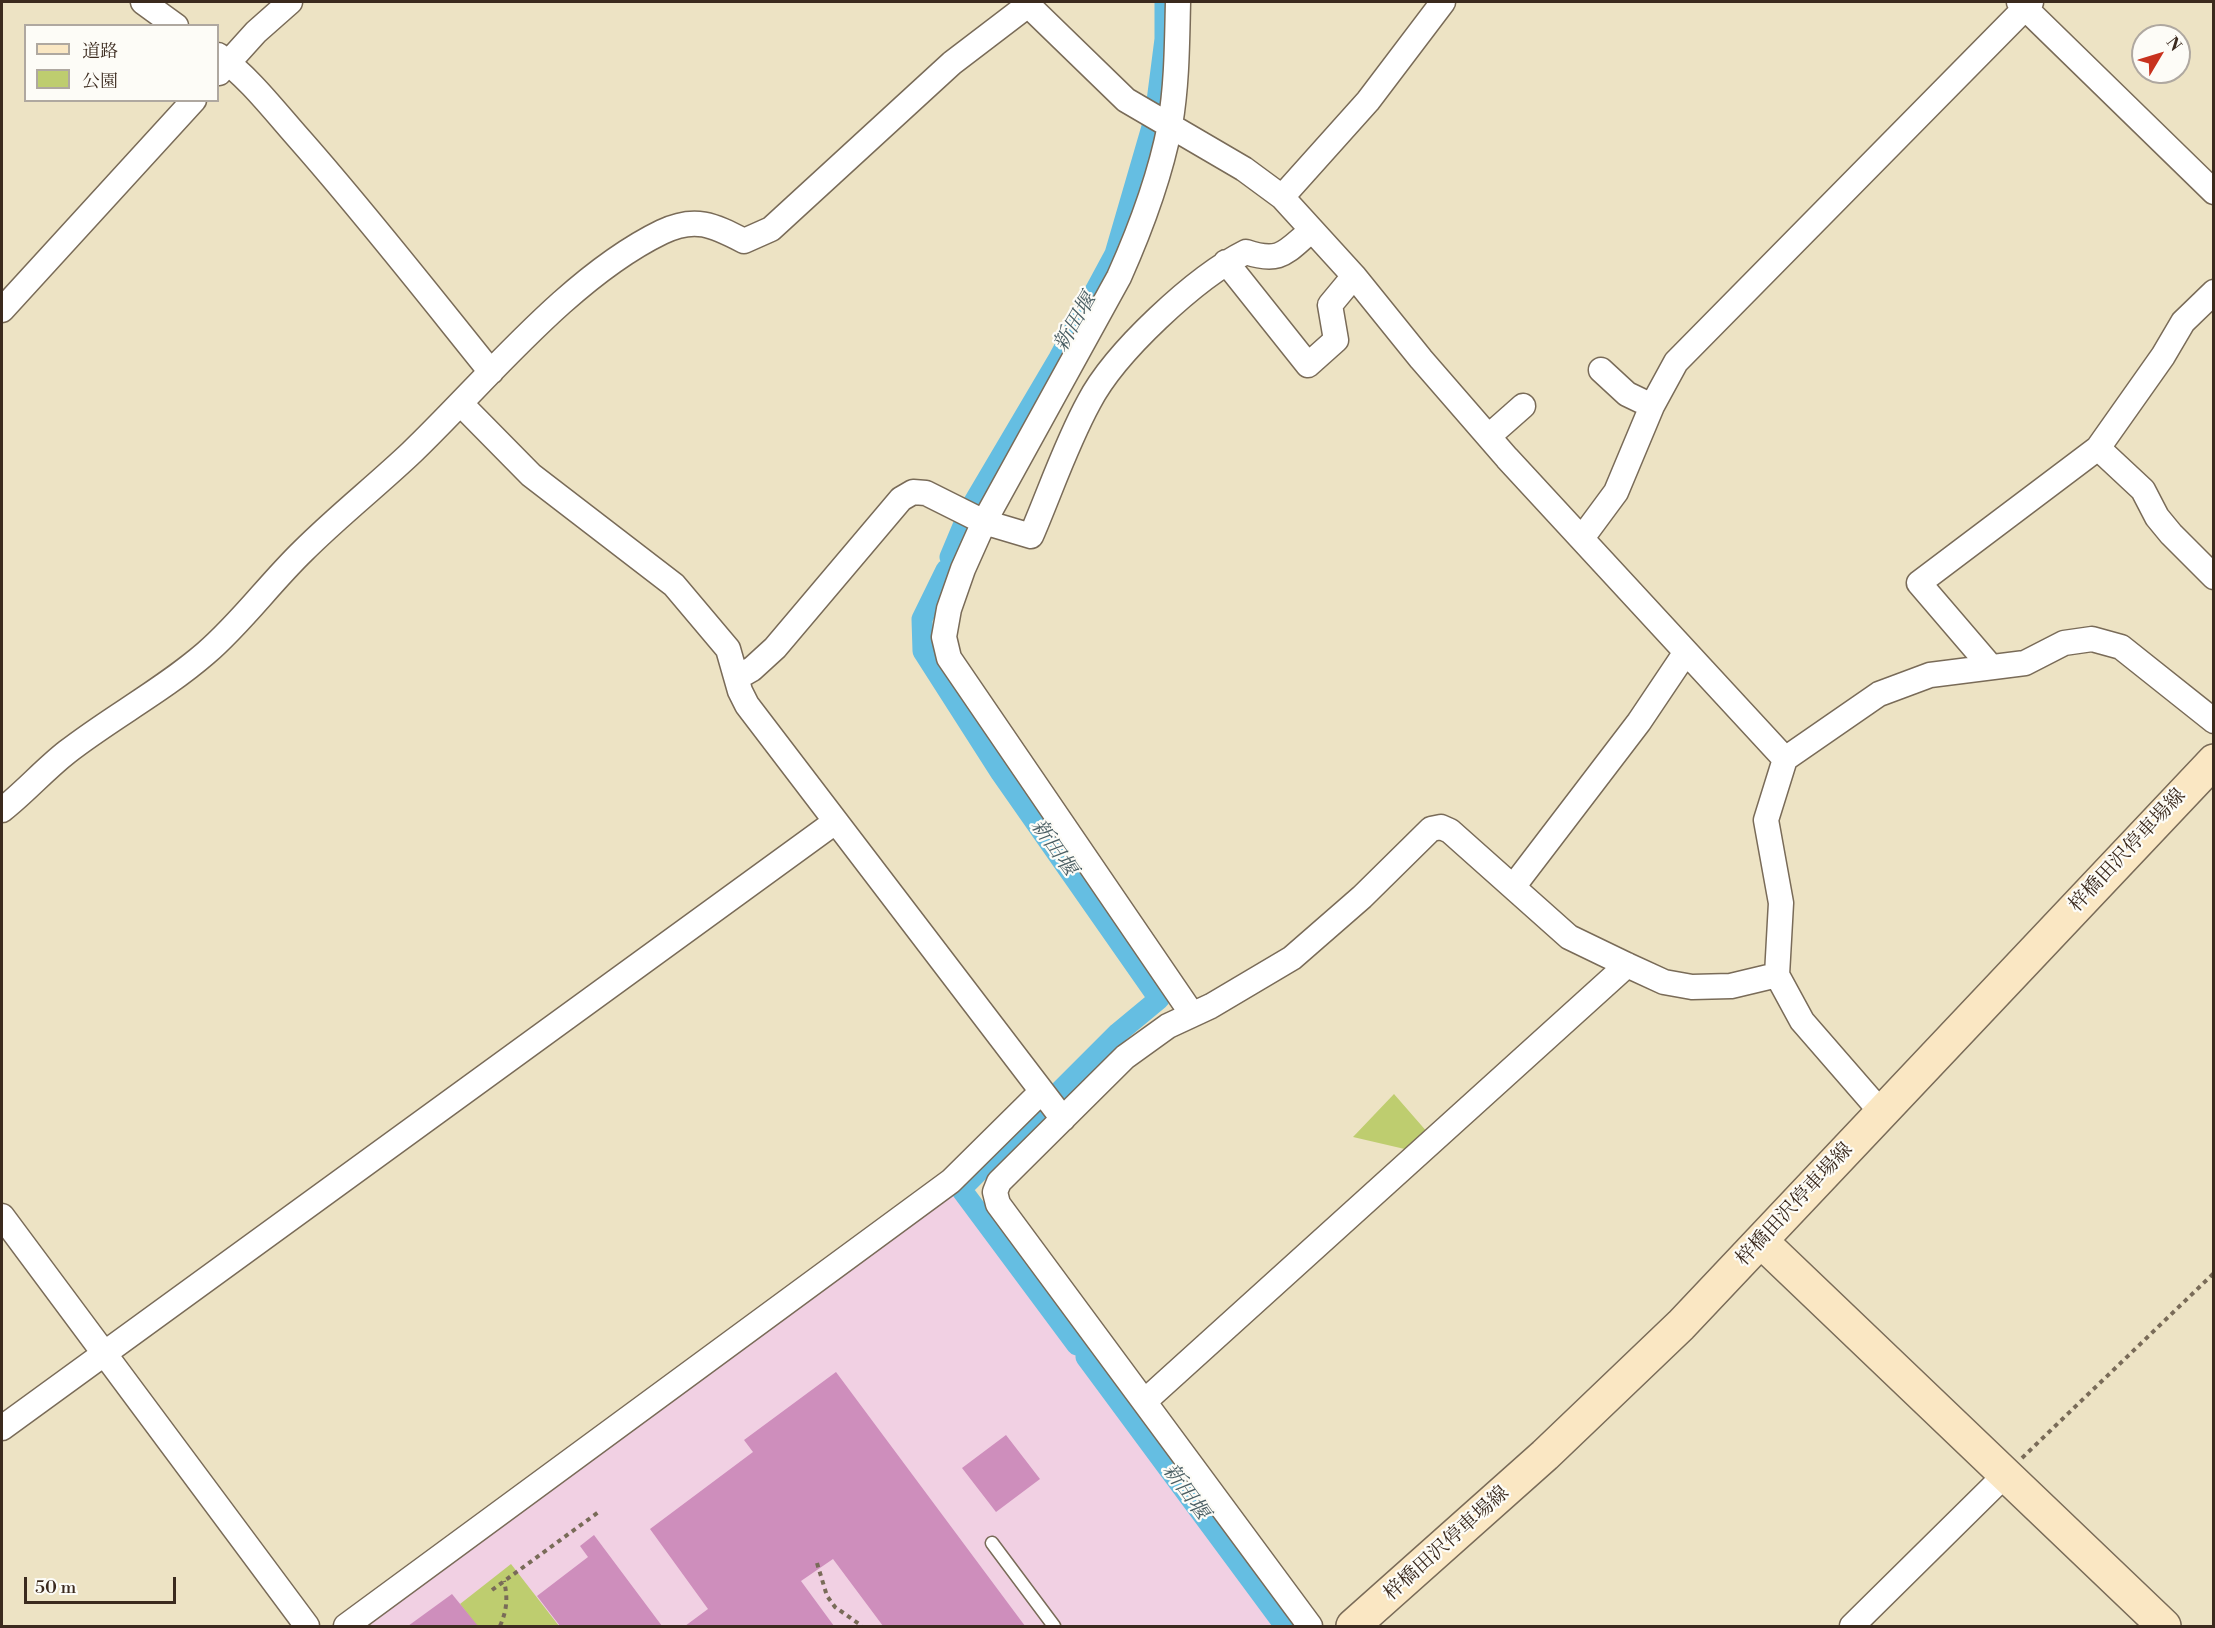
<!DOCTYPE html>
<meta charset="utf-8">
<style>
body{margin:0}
#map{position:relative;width:2215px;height:1628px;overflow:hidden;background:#ede3c4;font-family:"Libre Bodoni","Noto Serif JP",serif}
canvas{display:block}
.frame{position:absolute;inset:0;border:3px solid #3b2a1e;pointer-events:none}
.legend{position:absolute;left:24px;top:24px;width:195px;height:78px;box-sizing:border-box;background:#fdfcf7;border:2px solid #afa8a0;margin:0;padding:8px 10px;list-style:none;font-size:18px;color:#3b2a1e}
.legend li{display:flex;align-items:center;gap:12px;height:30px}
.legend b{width:30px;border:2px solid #afa8a0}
.north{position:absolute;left:2131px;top:24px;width:60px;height:60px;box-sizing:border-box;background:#fdfcf7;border:2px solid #afa8a0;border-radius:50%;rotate:52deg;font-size:16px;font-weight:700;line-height:24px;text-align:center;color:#3b2a1e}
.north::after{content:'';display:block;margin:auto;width:21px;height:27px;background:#c8321e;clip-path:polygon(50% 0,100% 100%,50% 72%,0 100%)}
.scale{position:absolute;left:24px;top:1577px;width:152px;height:27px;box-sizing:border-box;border:3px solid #3b2a1e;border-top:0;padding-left:8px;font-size:18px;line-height:21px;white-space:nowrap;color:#3b2a1e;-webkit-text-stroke:4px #fdfcf7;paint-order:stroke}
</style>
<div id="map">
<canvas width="2215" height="1628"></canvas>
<div class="frame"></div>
<ul class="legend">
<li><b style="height:8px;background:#fae7c3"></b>道路</li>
<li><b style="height:16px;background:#becd6f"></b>公園</li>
</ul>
<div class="north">N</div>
<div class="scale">50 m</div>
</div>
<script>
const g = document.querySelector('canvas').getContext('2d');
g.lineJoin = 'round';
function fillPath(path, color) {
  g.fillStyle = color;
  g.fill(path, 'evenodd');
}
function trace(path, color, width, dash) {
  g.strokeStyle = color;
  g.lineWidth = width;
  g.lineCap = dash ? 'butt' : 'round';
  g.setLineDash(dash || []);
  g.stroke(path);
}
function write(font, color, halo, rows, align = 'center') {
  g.font = font + ' "Libre Bodoni","Noto Serif JP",serif';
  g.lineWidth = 4.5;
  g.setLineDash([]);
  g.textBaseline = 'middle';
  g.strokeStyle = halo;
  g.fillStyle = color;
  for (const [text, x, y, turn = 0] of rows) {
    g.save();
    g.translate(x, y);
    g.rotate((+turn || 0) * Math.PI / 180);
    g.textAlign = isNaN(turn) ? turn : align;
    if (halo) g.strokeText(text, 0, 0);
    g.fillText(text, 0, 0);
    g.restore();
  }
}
fillPath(new Path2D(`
 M 954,1188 L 1277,1626 L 359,1626 Z`), '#f1d0e3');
fillPath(new Path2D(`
 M 1394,1094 L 1428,1133 L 1409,1150 L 1353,1137 Z
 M 511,1564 L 559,1626 L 477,1626 L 460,1604 Z`), '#becd6f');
trace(new Path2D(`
 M 1156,109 L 1165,39 L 1165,2
 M 971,507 L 1059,358 L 1115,254 L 1152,127
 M 950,557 L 963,526
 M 946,570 L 922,619 L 923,651 L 1001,773 L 1159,999 L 1118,1033 L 1057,1094
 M 1041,1109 L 961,1189 L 1077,1345
 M 1086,1357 L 1285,1626`), '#65bee2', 21);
fillPath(new Path2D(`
 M 836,1372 L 1025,1626 L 883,1626 L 833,1559 L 801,1581 L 834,1626 L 685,1626 L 708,1609 L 650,1529 L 753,1452 L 744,1440 Z
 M 1006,1435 L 1040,1479 L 996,1512 L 962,1468 Z
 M 594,1535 L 662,1626 L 560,1626 L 537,1596 L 588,1557 L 580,1546 Z
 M 452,1594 L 478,1626 L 408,1626 Z`), '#ce8ebc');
const lane = new Path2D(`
 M 992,1543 L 1054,1626`);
const street = new Path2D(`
 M 143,2 L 176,26
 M 1025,2 L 1126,100 L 1244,169 L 1282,197 L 1354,276 L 1421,359 L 1507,458 L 1785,759
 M 1178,2 C 1177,43 1177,84 1170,125 C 1160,177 1140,230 1119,277 L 984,522 L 963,569 L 949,609 L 944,637 L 949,658 L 1192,1014
 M 2019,2 L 2214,192
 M 218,55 C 250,78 276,113 303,143 C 368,217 429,295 491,372
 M 219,73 L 256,32 L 290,2
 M 1282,197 L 1368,101 L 1443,2
 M 1226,262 L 1308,365 L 1336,340 L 1330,305 L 1354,276
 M 2214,292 L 2183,322 L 2163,356 L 2098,448 L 2143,490 L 2157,517 L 2171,534 L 2214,577
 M 2,310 L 194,100
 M 1601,370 L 1627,394 L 1652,406
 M 461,404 L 531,475 L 674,585 L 728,649 L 740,691 L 747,705 L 1063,1119
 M 1489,436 L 1523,406
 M 1582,538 L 1616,492 L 1652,406 L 1676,362 L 2031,2
 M 1991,667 L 1919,583 L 2098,448
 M 738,677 L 752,669 L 775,648 L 901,499 L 913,492 L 926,493 L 984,522 L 1031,536 C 1050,492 1066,444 1089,402 C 1115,352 1196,277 1246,252 C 1282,264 1286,251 1312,230
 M 2,810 C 25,792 44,770 67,752 C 112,717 162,691 206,653 C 241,623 269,584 303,551 C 337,517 375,487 411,453 C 485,382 569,277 662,232 C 695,216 713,225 744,241 L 771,229 L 952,63 L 1028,5
 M 1513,887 L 1639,722 L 1686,652
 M 1882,1113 L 1802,1021 L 1777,975 L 1781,903 L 1766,820 L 1785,759 L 1879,694 L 1930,675 L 2025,663 L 2064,643 L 2092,639 L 2121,647 L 2214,721
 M 2,1216 L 307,1626
 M 1145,1401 L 1627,965
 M 2,1428 L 835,822
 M 346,1626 L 951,1181 L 1041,1092
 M 1310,1626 L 998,1204 L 995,1192 L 999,1182 L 1125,1057 L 1168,1026 L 1211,1006 L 1292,958 L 1362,897 L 1431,829 L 1441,827 L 1450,831 L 1569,937 L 1627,965 L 1664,982 L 1692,987 L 1731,986 L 1777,975
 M 1852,1626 L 2005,1475`);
const secondary = new Path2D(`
 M 1761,1241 L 2164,1626
 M 1353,1626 L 1545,1455 L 1681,1325 L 2214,761`);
trace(lane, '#796b58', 15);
trace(street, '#796b58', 27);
trace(secondary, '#796b58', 36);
trace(new Path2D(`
 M 2022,1458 L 2214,1273
 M 817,1563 L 827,1596 L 835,1607 L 862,1626
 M 492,1590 L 600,1511
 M 500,1626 C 507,1610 508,1598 504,1581`), '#796b58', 4, [4.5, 4.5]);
trace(lane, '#fff', 12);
trace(street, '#fff', 24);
trace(secondary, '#fae7c3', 33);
write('20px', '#3b2a1e', '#fdfcf7', [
 ["梓橋田沢停車場線",2128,851,-47],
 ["梓橋田沢停車場線",1795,1205,-47],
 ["梓橋田沢停車場線",1447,1544,-42]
]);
write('italic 21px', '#4a5e63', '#fdfcf7', [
 ["新田堰",1076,323,-60],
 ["新田堰",1053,848,55],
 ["新田堰",1185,1492,54]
]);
</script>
